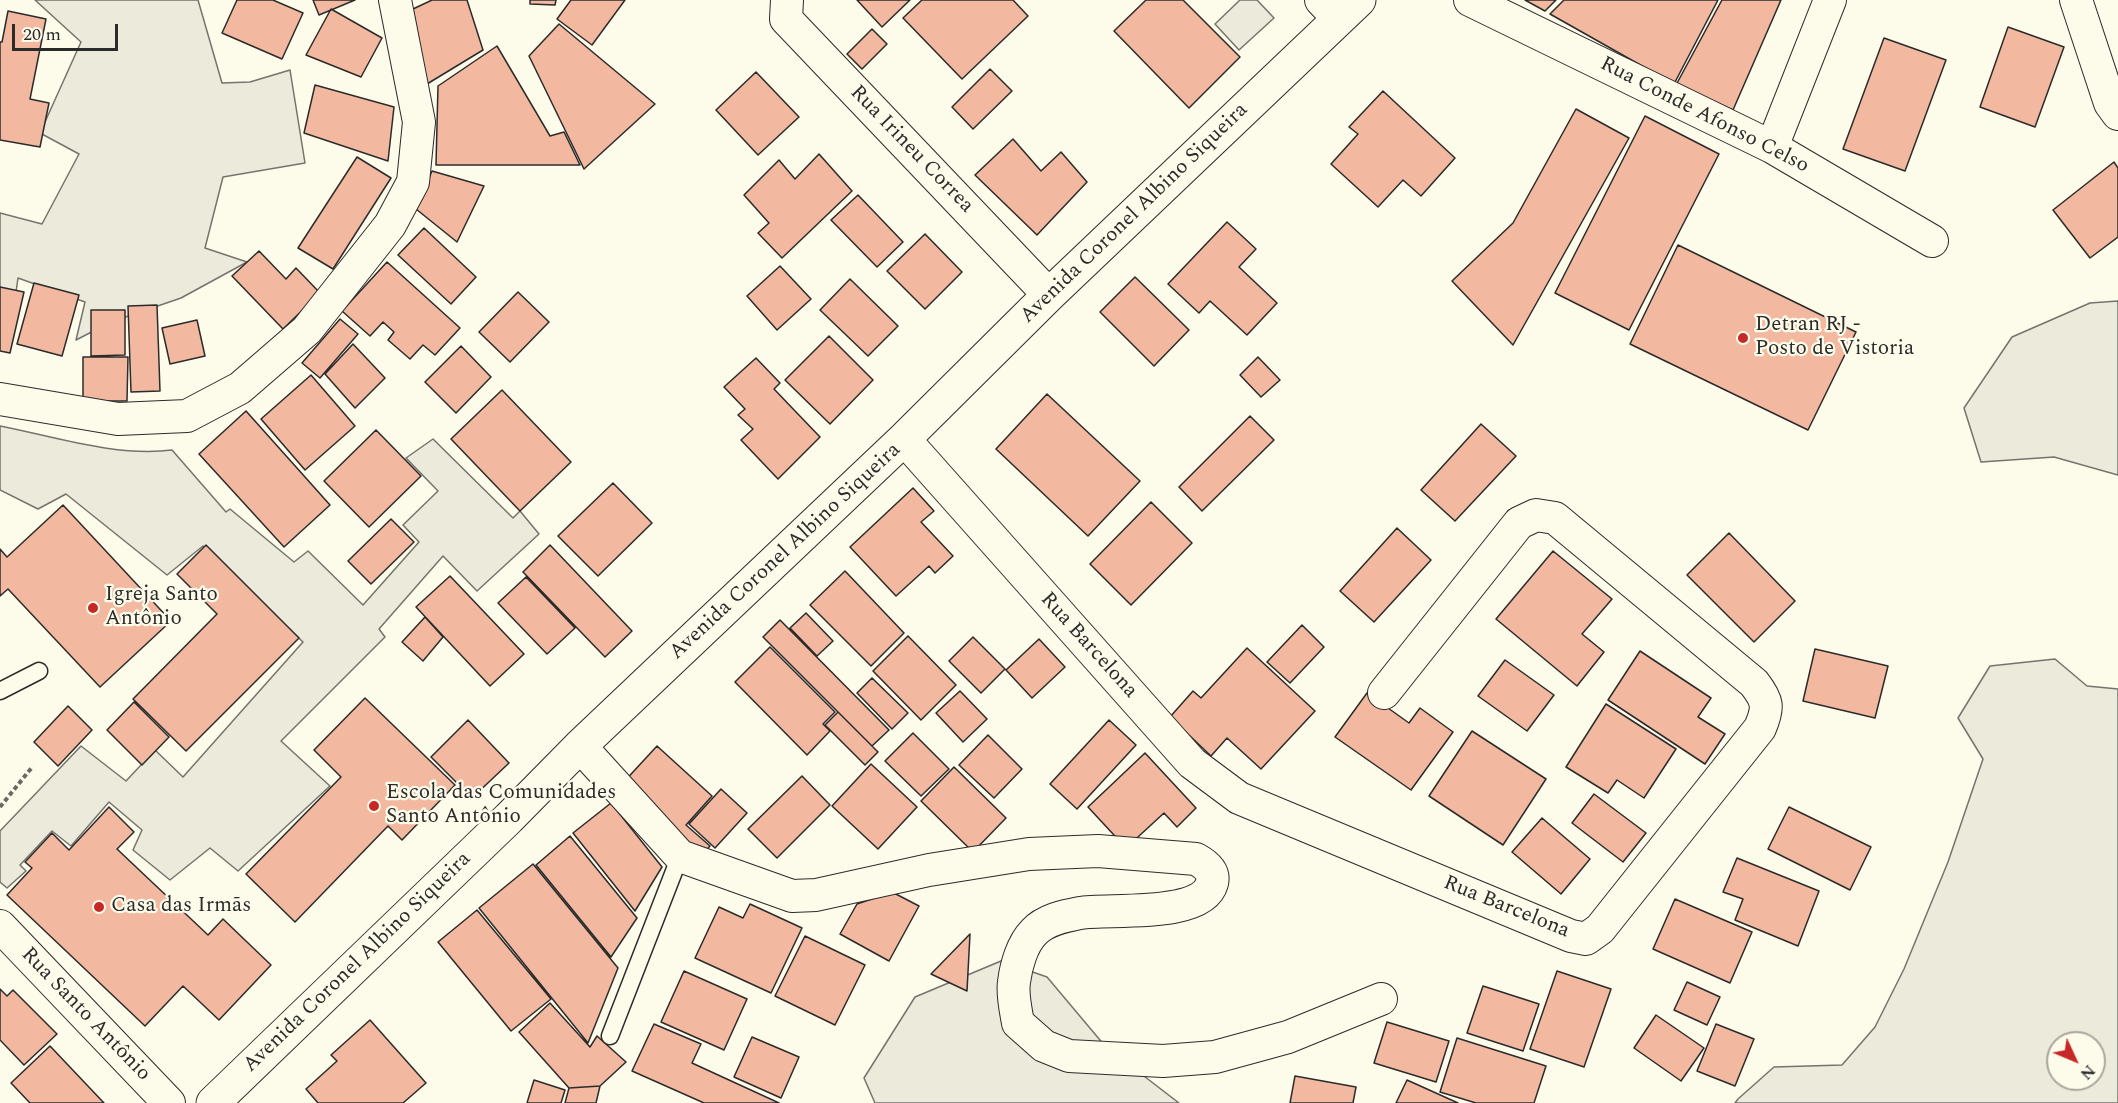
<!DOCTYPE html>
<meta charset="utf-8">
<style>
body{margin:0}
#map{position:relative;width:2118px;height:1103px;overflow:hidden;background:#fdfbea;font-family:Spectral,serif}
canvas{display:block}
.north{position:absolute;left:2046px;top:1031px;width:60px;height:60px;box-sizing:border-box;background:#fdfbea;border:2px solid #a9a89e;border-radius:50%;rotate:134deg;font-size:16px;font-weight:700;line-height:24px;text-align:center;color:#2b2b2b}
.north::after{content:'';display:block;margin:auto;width:21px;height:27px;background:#c62828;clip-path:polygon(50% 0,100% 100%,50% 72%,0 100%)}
.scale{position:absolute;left:12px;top:24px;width:106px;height:27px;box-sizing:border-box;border:3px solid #2b2b2b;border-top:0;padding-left:8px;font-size:18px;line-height:21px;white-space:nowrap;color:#2b2b2b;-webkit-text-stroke:4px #fdfbea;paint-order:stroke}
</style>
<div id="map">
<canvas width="2118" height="1103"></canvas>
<div class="north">N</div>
<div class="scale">20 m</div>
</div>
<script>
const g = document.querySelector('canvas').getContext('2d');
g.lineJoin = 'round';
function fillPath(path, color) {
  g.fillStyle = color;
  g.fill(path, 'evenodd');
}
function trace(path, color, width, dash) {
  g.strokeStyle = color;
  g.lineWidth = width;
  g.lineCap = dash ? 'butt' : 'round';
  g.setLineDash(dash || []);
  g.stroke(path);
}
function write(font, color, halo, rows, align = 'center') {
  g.font = font + ' Spectral,serif';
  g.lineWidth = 4.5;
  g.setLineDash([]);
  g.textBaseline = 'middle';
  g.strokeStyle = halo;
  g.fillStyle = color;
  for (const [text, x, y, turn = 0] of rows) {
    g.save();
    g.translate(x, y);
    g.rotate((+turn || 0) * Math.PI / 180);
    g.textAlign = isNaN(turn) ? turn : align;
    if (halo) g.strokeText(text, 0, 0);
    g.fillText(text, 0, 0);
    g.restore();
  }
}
const green = new Path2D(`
 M 35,0 L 198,0 L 222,83 L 250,82 L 290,70 L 305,163 L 223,177 L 205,248 L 247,262 L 181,298 L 111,322 L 76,340 L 85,302 L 18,278 L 15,299 L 0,293 L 0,213 L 42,224 L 79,154 L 40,133 L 81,42 Z
 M 1240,0 L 1257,0 L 1274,18 L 1239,50 L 1215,24 Z
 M 2118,301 L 2118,475 L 2054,457 L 1981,462 L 1964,408 L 2012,337 L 2090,303 Z
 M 0,426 C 56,437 116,457 172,450 L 226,512 L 230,509 L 294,562 L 308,551 L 363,605 L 419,542 L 403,525 L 438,491 L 406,458 L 433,439 L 513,518 L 520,511 L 539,534 L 477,591 L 443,556 L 379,629 L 385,637 L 281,741 L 330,786 L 238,871 L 210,848 L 170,880 L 133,850 L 142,830 L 109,802 L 71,846 L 52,831 L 20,865 L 26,871 L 7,888 L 0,882 L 0,831 L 81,746 L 126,781 L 155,750 L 183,777 L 303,642 L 203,546 L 167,575 L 66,494 L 38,509 L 0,490 Z
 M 2055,659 L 2087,686 L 2118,689 L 2118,1103 L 1735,1103 L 1738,1099 L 1774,1067 L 1842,1065 L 1875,1027 L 1904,969 L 1948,862 L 1983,759 L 1958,718 L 1990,666 ZM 2058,1043 L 2094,1043 L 2094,1079 L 2058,1079 Z
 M 1001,961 L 1047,977 L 1105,1046 L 1179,1103 L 875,1103 L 864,1078 L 915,997 Z`);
fillPath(green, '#ecebdb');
trace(green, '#74746e', 1.5);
const building = new Path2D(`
 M 237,0 L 273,0 L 303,13 L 282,59 L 222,33 Z
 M 313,0 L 355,0 L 319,15 Z
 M 432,0 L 467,0 L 483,50 L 427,84 L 413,9 Z
 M 530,0 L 556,0 L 555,5 L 530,4 Z
 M 571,0 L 625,0 L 592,45 L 557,19 Z
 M 857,0 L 910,0 L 882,27 Z
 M 922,0 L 1013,0 L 1028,16 L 962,79 L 903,18 Z
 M 1146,0 L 1183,0 L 1240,57 L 1189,108 L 1114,31 Z
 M 1525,0 L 1556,0 L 1545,11 Z
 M 1564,0 L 1718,0 L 1674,84 L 1550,14 Z
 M 1722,0 L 1781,0 L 1733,110 L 1676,85 Z
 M 331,9 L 382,38 L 361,77 L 306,55 Z
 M 8,11 L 46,19 L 30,99 L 49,103 L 40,147 L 0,140 L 0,42 L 2,42 Z
 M 559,24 L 655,104 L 584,169 L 529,56 Z
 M 2008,27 L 2064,47 L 2035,127 L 1980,107 Z
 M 872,29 L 887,44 L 862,69 L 847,54 Z
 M 1884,38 L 1946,60 L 1905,171 L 1843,149 Z
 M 497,46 L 550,136 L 564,132 L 580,165 L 436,165 L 438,86 Z
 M 990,69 L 1012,91 L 973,129 L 952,107 Z
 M 756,72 L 799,117 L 758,155 L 716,110 Z
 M 315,85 L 394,107 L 388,161 L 304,133 Z
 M 1383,91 L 1455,158 L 1421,196 L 1403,180 L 1378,207 L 1331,164 L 1358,134 L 1349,127 Z
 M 1576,109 L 1629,138 L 1513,345 L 1452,281 L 1513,223 Z
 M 1645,116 L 1719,154 L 1629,330 L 1555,293 Z
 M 1013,139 L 1041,171 L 1061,152 L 1087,182 L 1037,235 L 975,175 Z
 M 819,154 L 852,191 L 782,258 L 758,233 L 769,223 L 744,195 L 779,160 L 795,179 Z
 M 357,157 L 391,178 L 333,269 L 298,248 Z
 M 2114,162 L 2118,168 L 2118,237 L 2090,258 L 2053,210 Z
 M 432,171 L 484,186 L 457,242 L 416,209 Z
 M 858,195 L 903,242 L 877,267 L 831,220 Z
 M 1227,222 L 1256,249 L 1239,267 L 1277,303 L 1247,335 L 1210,301 L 1199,313 L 1168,284 Z
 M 424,228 L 476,277 L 451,304 L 398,255 Z
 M 925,234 L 962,272 L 925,309 L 887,271 Z
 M 1678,245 L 1856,332 L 1808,430 L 1630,344 Z
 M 259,251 L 286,279 L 296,268 L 320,293 L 283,329 L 232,276 Z
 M 387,262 L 460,328 L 435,355 L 423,345 L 410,359 L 388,340 L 394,332 L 383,322 L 370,336 L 342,311 Z
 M 780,266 L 811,299 L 777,330 L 747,296 Z
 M 1135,277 L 1189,330 L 1154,366 L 1100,312 Z
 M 850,279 L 898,326 L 868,356 L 820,310 Z
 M 34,283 L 79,295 L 62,356 L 17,344 Z
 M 0,287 L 24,292 L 10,353 L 0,351 Z
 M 518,292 L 549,322 L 510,362 L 479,332 Z
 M 157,305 L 160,391 L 131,392 L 128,306 Z
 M 91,310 L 125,310 L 125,355 L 91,356 Z
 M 340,319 L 358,334 L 320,378 L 302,363 Z
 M 197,320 L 205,356 L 170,364 L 162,328 Z
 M 829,336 L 873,380 L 830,424 L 785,380 Z
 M 353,344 L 385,378 L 355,408 L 325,374 Z
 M 461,346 L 491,377 L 456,413 L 425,382 Z
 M 83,357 L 128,357 L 127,401 L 83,401 Z
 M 1258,357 L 1280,380 L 1261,397 L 1240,375 Z
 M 756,358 L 780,383 L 774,389 L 820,437 L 778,479 L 741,440 L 753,429 L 738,415 L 745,409 L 724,387 Z
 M 311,375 L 355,426 L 305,470 L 261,419 Z
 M 502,390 L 571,462 L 520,511 L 451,439 Z
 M 1047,394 L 1140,481 L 1088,536 L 996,449 Z
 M 246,411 L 330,505 L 284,547 L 199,454 Z
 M 1250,416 L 1274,440 L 1202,511 L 1179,487 Z
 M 1481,424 L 1516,456 L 1455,521 L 1421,490 Z
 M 376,430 L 421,476 L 369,527 L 324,481 Z
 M 613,483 L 652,523 L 598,576 L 558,536 Z
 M 913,488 L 934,511 L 921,522 L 953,556 L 935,573 L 929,566 L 896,596 L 850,547 Z
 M 1151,502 L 1192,543 L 1131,605 L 1090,564 Z
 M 63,505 L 171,621 L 100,687 L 8,589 L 0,596 L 0,549 L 7,557 Z
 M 391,519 L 414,542 L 371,584 L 348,561 Z
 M 1397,528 L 1431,560 L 1374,622 L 1340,591 Z
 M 1729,533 L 1795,601 L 1754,642 L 1687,575 Z
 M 206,545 L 299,638 L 186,751 L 133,699 L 217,614 L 177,574 Z
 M 550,545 L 632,631 L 605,657 L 523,572 Z
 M 1553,551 L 1612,599 L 1582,634 L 1604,652 L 1577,686 L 1496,619 Z
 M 845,571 L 904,633 L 871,666 L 810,605 Z
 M 450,576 L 524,654 L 490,686 L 416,607 Z
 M 526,577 L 575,628 L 547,654 L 498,603 Z
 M 806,613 L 833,641 L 817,656 L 790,628 Z
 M 425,617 L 443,637 L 423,661 L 402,642 Z
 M 780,620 L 889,730 L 872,746 L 763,637 Z
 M 1302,625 L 1324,647 L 1290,683 L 1267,662 Z
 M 908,636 L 956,685 L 921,720 L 873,671 Z
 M 973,637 L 1005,669 L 981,693 L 949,661 Z
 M 1039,639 L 1065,667 L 1032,698 L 1006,670 Z
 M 770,647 L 835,712 L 823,724 L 830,731 L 807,755 L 735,682 Z
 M 1247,648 L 1315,711 L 1261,769 L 1227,738 L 1211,756 L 1170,717 L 1193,691 L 1201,698 Z
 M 1815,649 L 1888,666 L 1875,718 L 1803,701 Z
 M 1640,651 L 1711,698 L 1698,717 L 1725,734 L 1705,764 L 1608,700 Z
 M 1505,660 L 1554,695 L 1527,731 L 1478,696 Z
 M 872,678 L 908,713 L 892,729 L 857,693 Z
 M 960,691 L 987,719 L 963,742 L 936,713 Z
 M 1367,693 L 1409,723 L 1420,708 L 1453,732 L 1411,790 L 1335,737 Z
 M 365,698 L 455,785 L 402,840 L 388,826 L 295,922 L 246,874 L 341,777 L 314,750 Z
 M 134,702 L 169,737 L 142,765 L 107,730 Z
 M 1606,704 L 1676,749 L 1644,798 L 1617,780 L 1608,793 L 1566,767 Z
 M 68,706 L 92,730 L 58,766 L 34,742 Z
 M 838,712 L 878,752 L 865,765 L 825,725 Z
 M 468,720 L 509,763 L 472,798 L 431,757 Z
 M 1109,720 L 1136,745 L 1077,809 L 1050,784 Z
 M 1472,731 L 1546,779 L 1503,845 L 1429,796 Z
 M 913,733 L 949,769 L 921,796 L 885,761 Z
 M 988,735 L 1022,769 L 994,798 L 959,765 Z
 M 657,746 L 712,796 L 686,825 L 710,846 L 700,857 L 621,785 Z
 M 1145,753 L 1196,808 L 1177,827 L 1164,813 L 1126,848 L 1088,807 Z
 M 871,764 L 917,807 L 878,849 L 832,806 Z
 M 954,767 L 1006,818 L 973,852 L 921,801 Z
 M 802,776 L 830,805 L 777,858 L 748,829 Z
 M 721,789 L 747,813 L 715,848 L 689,824 Z
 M 1594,794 L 1646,833 L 1623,862 L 1572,823 Z
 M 611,803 L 662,867 L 635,911 L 573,833 Z
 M 109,807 L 134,832 L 117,849 L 208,935 L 223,919 L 271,965 L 219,1020 L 183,986 L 145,1026 L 7,895 L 32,868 L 25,862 L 52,833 L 69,850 Z
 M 1789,807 L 1871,847 L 1850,890 L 1768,849 Z
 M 1542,818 L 1590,859 L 1561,894 L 1512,852 Z
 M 570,836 L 637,918 L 611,957 L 536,865 Z
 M 1737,858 L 1819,891 L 1798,946 L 1735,920 L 1743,899 L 1723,892 Z
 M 533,864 L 618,968 L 588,1043 L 479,908 Z
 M 892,892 L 919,906 L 889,961 L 840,934 L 857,904 Z
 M 1675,899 L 1752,932 L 1730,983 L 1653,949 Z
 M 750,904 L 802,928 L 771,993 L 695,958 L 719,907 L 743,918 Z
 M 477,910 L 551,999 L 511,1031 L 438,942 Z
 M 970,934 L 967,991 L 931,974 Z
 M 805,936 L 865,965 L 835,1025 L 775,996 Z
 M 684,971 L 747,999 L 724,1050 L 661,1022 Z
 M 1557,971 L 1611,989 L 1584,1067 L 1530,1049 Z
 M 1687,982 L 1720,997 L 1707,1025 L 1674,1010 Z
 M 1483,986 L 1539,1004 L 1523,1051 L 1467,1033 Z
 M 0,989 L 7,996 L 13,990 L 57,1034 L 24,1065 L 0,1040 Z
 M 550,1003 L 590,1047 L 597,1036 L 626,1062 L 600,1086 L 569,1088 L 519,1032 Z
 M 1656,1015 L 1704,1048 L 1681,1081 L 1634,1048 Z
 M 370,1020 L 426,1083 L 403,1103 L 318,1103 L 306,1089 L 337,1061 L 331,1055 Z
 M 1387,1022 L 1449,1041 L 1436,1082 L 1374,1063 Z
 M 654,1024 L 701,1044 L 692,1063 L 779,1103 L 704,1103 L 632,1071 Z
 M 1716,1024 L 1754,1039 L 1735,1086 L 1697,1071 Z
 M 752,1037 L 799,1057 L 781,1098 L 734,1077 Z
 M 1457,1038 L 1546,1066 L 1534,1103 L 1476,1103 L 1440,1092 Z
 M 50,1046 L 104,1103 L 30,1103 L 11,1083 Z
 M 1295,1076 L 1356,1087 L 1353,1103 L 1290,1103 Z
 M 534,1080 L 565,1090 L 561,1103 L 527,1103 Z
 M 1407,1080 L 1458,1103 L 1396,1103 Z
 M 600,1086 L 596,1103 L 565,1103 L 569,1088 Z`);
fillPath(building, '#f2b8a0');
trace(building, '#2b2b2b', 1.5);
const service = new Path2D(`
 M 0,691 L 39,671
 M 610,1036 L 680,856`);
const minor = new Path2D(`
 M 787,0 L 786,19 L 1049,295
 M 1321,0 L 1339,19
 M 1470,0 L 1772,147 L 1932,241
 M 2076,0 L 2110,103 L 2118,114
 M 1772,147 L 1830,0
 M 0,399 L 118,419 L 187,416 L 240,388 L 307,330 L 390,225 L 413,182 L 419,122 L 395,0
 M 904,439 L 1192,763 L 1239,798 L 1571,936 L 1586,939 L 1600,929 L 1760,728 C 1769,707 1768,701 1754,683 L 1555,518 L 1536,515 L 1519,523 L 1384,693
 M 580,746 L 680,856 L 792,896 L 816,895 L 929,870 L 1029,854 L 1098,851 L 1196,859 C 1205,864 1215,871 1212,883 C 1202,919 1108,908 1080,913 C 1064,916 1045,920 1034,932 C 1022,944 1016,966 1014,982 C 1012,995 1016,1011 1018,1023 L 1044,1046 L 1069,1056 L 1163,1061 L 1215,1057 L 1288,1037 L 1381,999
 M 0,926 L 169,1103`);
const secondary = new Path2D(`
 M 213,1103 L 509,818 L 580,746 L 904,439 L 1049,295 L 1359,0`);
trace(service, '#2b2b2b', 19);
trace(minor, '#2b2b2b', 34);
trace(secondary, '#2b2b2b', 35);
trace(new Path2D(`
 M 0,807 L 33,766`), '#6a6964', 4, [4.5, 3]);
trace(service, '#fdfbea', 16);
trace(minor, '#fdfbea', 32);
trace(secondary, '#fdfbea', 33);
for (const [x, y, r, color] of [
 [1743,338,6,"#c62828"],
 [93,608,6,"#c62828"],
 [374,806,6,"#c62828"],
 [99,907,6,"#c62828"]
]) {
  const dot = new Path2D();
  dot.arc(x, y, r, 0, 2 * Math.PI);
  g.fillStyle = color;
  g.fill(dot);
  trace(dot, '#fdfbea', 2);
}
write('21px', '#2b2b2b', '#fdfbea', [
 ["Rua Conde Afonso Celso",1704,116,27],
 ["Rua Irineu Correa",911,150,46],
 ["Avenida Coronel Albino Siqueira",1135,214,-44],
 ["Avenida Coronel Albino Siqueira",786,552,-43],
 ["Rua Barcelona",1088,646,48],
 ["Rua Barcelona",1506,908,22],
 ["Avenida Coronel Albino Siqueira",358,963,-44],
 ["Rua Santo Antônio",85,1015,46]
]);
write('21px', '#2b2b2b', '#fdfbea', [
 ["Detran RJ -",1755,326],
 ["Posto de Vistoria",1755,350],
 ["Igreja Santo",105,596],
 ["Antônio",105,620],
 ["Escola das Comunidades",386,794],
 ["Santo Antônio",386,818],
 ["Casa das Irmãs",111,907]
], 'left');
</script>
